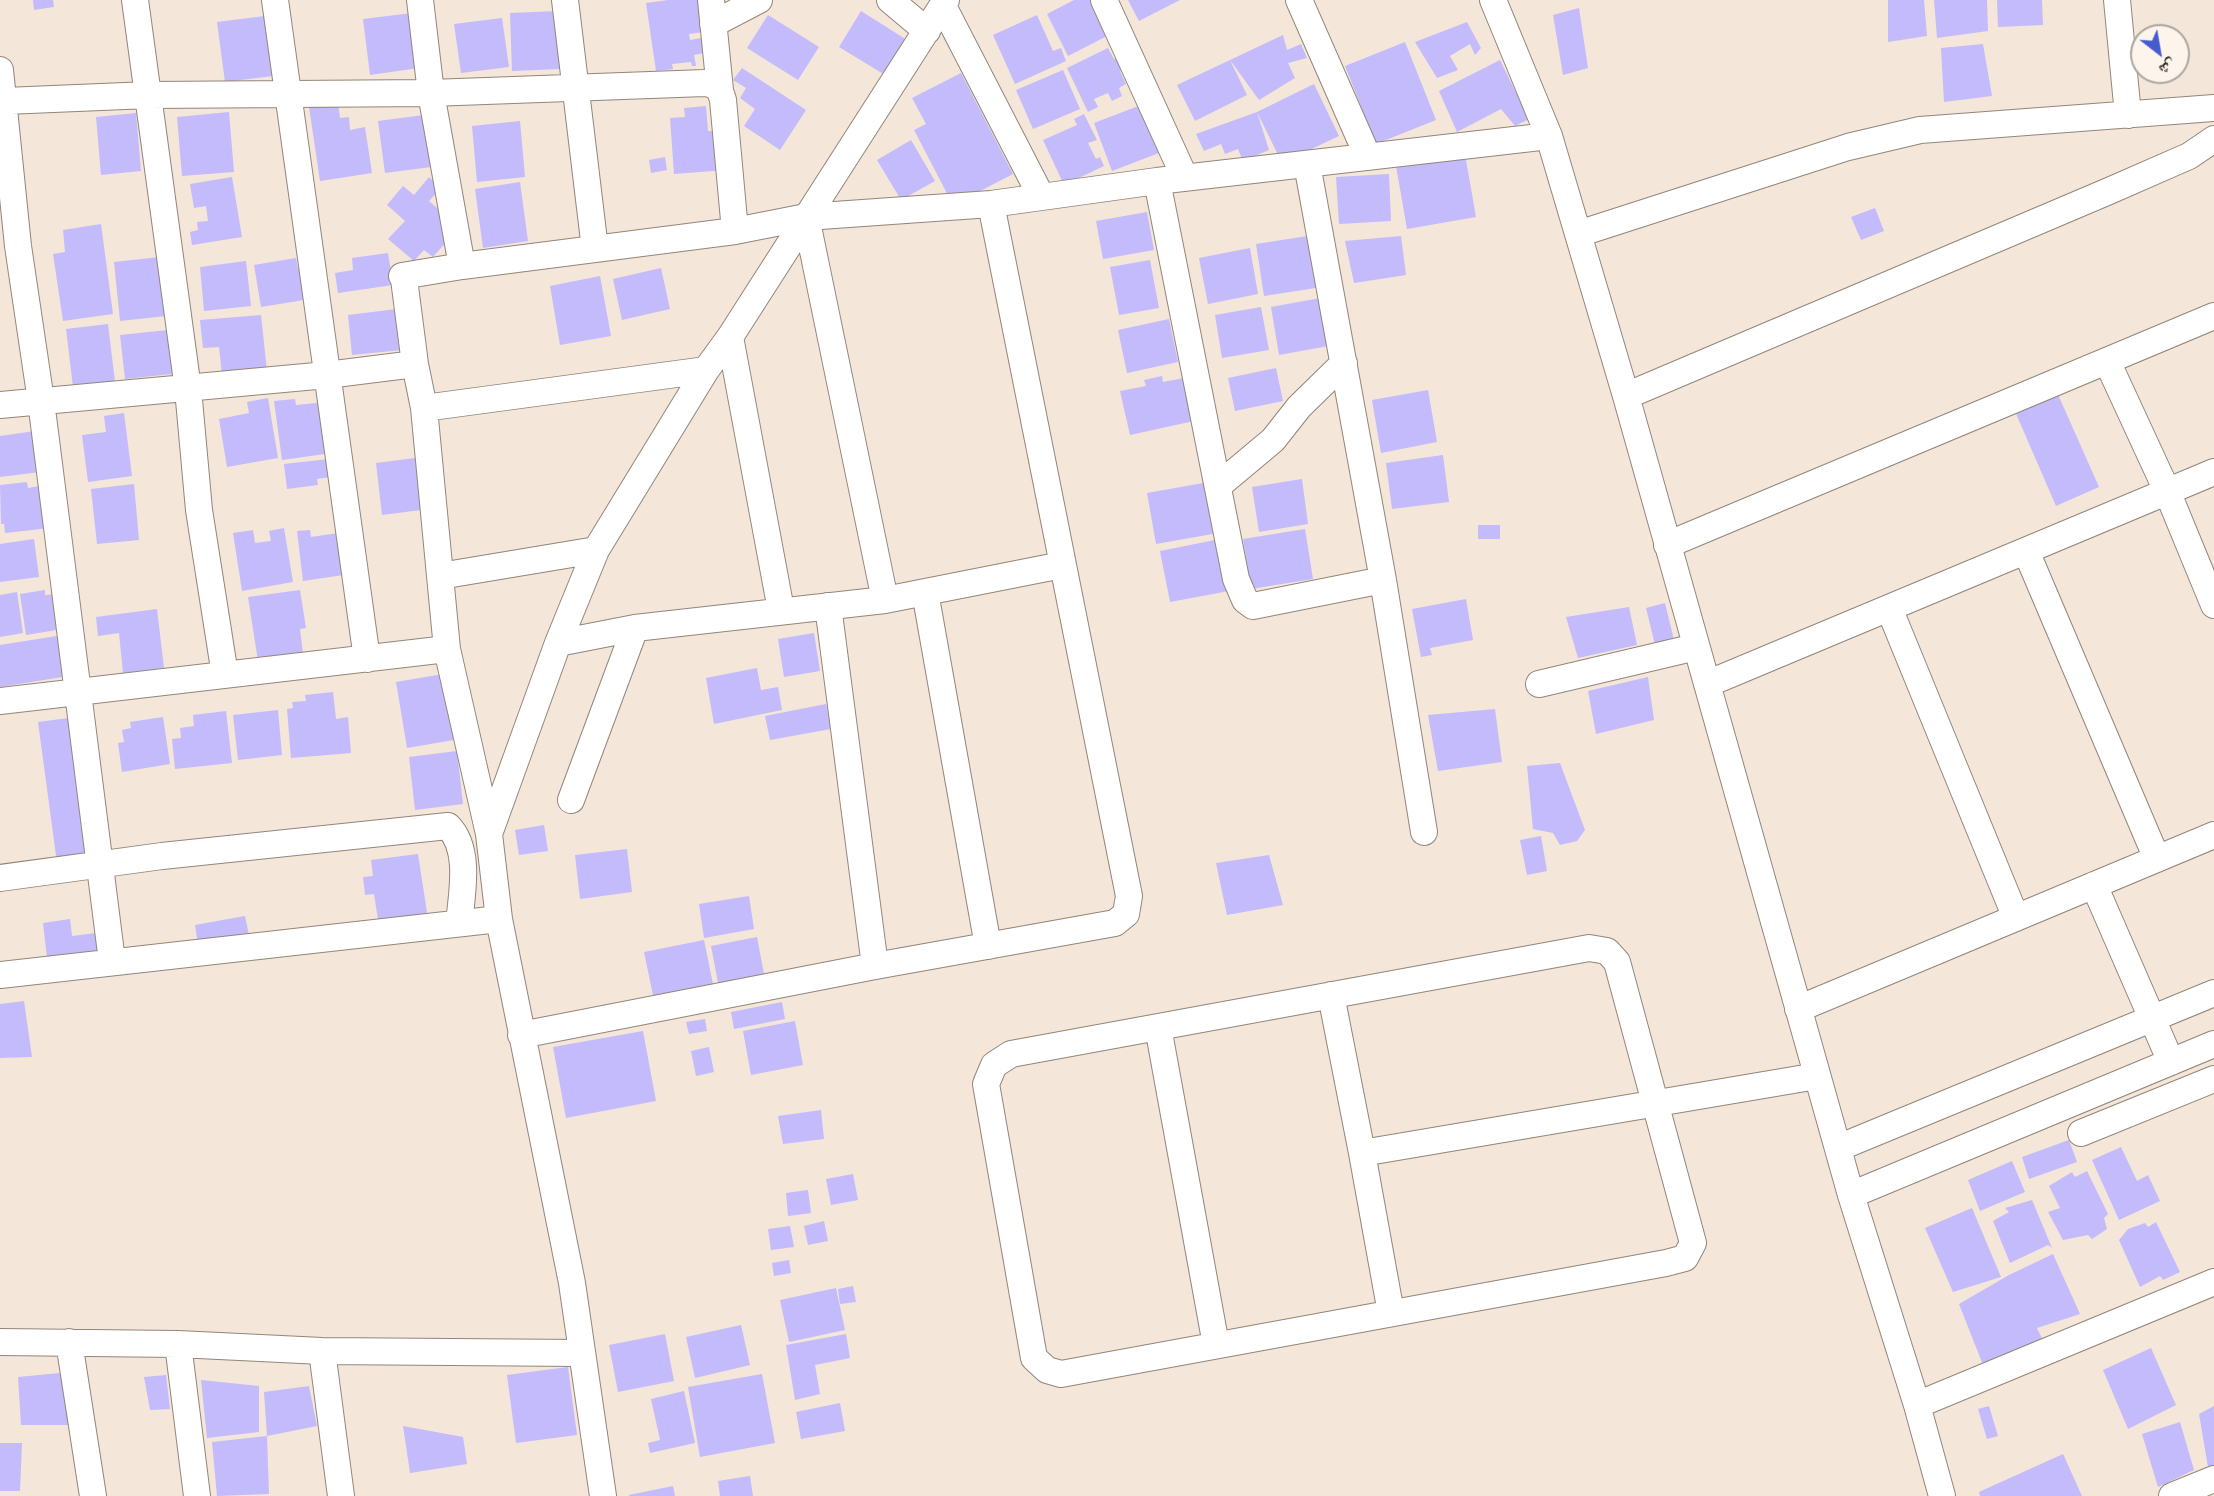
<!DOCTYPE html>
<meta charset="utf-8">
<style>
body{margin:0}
#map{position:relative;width:2214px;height:1496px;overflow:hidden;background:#f4e6d9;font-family:Commissioner,"Noto Naskh Arabic",sans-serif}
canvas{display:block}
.north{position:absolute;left:2130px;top:24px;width:60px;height:60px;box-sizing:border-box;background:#fdf5ec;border:2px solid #ada69f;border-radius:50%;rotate:149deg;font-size:16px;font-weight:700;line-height:24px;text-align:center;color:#36302b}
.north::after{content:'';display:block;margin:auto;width:21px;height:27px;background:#455cd0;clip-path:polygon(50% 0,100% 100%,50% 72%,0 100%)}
</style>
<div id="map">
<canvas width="2214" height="1496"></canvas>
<div class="north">ش</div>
</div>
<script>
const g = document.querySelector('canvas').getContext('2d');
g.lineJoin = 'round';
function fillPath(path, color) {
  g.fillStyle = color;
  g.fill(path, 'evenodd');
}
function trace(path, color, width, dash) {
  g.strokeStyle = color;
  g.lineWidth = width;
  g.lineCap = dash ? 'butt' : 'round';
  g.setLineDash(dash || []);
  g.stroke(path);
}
fillPath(new Path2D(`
 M 33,0 L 53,0 L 54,7 L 34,10 Z
 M 668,0 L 699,0 L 704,32 L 689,34 L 690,40 L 707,37 L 709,52 L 694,55 L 696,66 L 692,66 L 691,62 L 672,64 L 673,69 L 656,71 L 646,3 Z
 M 1074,0 L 1093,0 L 1103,11 L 1097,15 L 1107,36 L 1068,56 L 1047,14 Z
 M 1128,0 L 1180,0 L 1139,21 Z
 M 1888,0 L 1924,0 L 1927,36 L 1888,42 Z
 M 1934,0 L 1987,0 L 1988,31 L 1937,38 Z
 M 1997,0 L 2042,0 L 2043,25 L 1998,27 Z
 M 1579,8 L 1588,68 L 1563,75 L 1553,15 Z
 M 559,11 L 561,69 L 512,71 L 510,13 Z
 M 861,11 L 907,40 L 885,75 L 839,47 Z
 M 412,13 L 419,68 L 370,75 L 363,19 Z
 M 768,15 L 819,47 L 798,80 L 747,48 Z
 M 1037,15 L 1053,51 L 1061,48 L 1066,61 L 1015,84 L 993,35 Z
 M 265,16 L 273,76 L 225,82 L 217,22 Z
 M 502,18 L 509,67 L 461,73 L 454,24 Z
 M 1467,22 L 1481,48 L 1475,55 L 1470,44 L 1450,56 L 1458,70 L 1437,78 L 1415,42 Z
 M 1283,35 L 1287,50 L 1301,44 L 1307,58 L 1288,63 L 1295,78 L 1259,100 L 1230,60 Z
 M 1405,42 L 1436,120 L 1376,144 L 1345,66 Z
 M 1983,44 L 1992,96 L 1944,102 L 1941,48 Z
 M 1108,48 L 1114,59 L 1121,55 L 1127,67 L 1120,71 L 1126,84 L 1119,88 L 1122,96 L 1112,101 L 1108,93 L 1094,99 L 1098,107 L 1088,112 L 1067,68 Z
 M 1230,60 L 1247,95 L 1195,121 L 1177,85 Z
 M 1500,60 L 1529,119 L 1515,126 L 1501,109 L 1457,132 L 1439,91 Z
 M 742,68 L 806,110 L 780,150 L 744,126 L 755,109 L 740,98 L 746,88 L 733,80 Z
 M 1063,70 L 1080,109 L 1033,129 L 1016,90 Z
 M 961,73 L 1013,174 L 953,205 L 914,130 L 926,124 L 912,98 Z
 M 1314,84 L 1339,136 L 1282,163 L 1257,112 Z
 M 338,103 L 340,118 L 349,117 L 350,130 L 365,127 L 372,173 L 320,181 L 309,107 Z
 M 1141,105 L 1159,153 L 1112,171 L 1094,123 Z
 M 706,106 L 708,131 L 719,131 L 726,170 L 674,174 L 670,118 L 685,117 L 684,108 Z
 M 229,112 L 234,172 L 182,176 L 177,117 Z
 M 1257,112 L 1269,150 L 1243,161 L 1238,149 L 1225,154 L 1221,144 L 1204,151 L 1196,134 Z
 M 136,113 L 141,171 L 101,175 L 96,117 Z
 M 1084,114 L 1097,140 L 1088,143 L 1096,159 L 1100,157 L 1104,166 L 1064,185 L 1043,140 L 1077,125 L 1074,119 Z
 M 424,115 L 431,167 L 385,173 L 378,121 Z
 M 520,121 L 525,177 L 477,182 L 472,126 Z
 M 911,140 L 935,181 L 901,200 L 877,160 Z
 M 1465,154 L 1476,217 L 1407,229 L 1396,166 Z
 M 665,157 L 667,170 L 651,173 L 649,160 Z
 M 1389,174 L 1391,221 L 1339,224 L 1336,177 Z
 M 232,177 L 242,237 L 192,245 L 190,232 L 198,230 L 197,222 L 208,221 L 206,206 L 194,208 L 190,184 Z
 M 429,177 L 441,188 L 429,201 L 445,215 L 440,220 L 454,233 L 433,257 L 424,250 L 414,261 L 388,239 L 405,221 L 387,205 L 403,186 L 414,195 Z
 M 520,182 L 528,241 L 483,248 L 475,189 Z
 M 1875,208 L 1884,231 L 1861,240 L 1851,217 Z
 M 1147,212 L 1154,250 L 1103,259 L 1096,221 Z
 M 101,224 L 113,314 L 63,321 L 53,254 L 65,252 L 63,230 Z
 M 1314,235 L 1322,287 L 1264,296 L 1256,244 Z
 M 1401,236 L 1406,275 L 1354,283 L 1345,241 Z
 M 1250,248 L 1258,294 L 1208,304 L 1199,258 Z
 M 388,253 L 393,285 L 338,293 L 335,273 L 353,270 L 352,258 Z
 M 160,257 L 166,316 L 120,321 L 114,262 Z
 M 296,258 L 298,269 L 305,268 L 310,299 L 261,307 L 254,265 Z
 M 1150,260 L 1159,308 L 1119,315 L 1110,267 Z
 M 246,261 L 251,306 L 204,311 L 200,267 Z
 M 661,268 L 670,309 L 622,320 L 613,279 Z
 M 600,276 L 611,336 L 560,345 L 550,286 Z
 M 1326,297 L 1334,345 L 1279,355 L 1271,307 Z
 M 1261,307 L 1269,350 L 1222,358 L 1215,315 Z
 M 397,309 L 402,350 L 352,355 L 348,315 Z
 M 261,315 L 267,371 L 222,375 L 219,347 L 203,348 L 200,320 Z
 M 1169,319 L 1178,362 L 1127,373 L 1118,330 Z
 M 108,324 L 115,382 L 73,387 L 66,329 Z
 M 168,330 L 172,374 L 125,379 L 120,335 Z
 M 1276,368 L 1283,401 L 1235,411 L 1228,378 Z
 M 1162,376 L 1163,382 L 1184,378 L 1194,421 L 1130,435 L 1120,391 L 1146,386 L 1144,380 Z
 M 1428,390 L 1437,442 L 1381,453 L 1372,400 Z
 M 2056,390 L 2099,487 L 2056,506 L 2014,409 Z
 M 268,398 L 278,458 L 227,467 L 219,419 L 249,413 L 247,402 Z
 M 295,399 L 296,405 L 326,402 L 332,453 L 282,460 L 274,401 Z
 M 124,413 L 132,476 L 88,482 L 82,435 L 106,432 L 104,416 Z
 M 35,431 L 40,472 L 0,477 L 0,436 Z
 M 1443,455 L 1449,502 L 1392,509 L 1386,463 Z
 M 415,458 L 421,510 L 382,515 L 376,463 Z
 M 329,459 L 331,477 L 317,479 L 318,485 L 287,489 L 284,464 Z
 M 1302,479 L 1308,524 L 1259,532 L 1252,487 Z
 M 27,482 L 28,488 L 39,486 L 42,514 L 49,513 L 50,528 L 5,533 L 4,524 L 1,524 L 0,485 Z
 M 1209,482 L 1218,533 L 1156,544 L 1147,493 Z
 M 134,484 L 139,540 L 97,544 L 91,489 Z
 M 1478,525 L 1500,525 L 1500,539 L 1478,539 Z
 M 284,528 L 293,582 L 242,591 L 233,533 L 253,530 L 255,543 L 271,541 L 269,531 Z
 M 1305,529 L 1313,579 L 1251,589 L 1243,539 Z
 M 310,530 L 311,537 L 345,532 L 350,574 L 303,581 L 297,531 Z
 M 34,539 L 39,577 L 0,582 L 0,544 Z
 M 1220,539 L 1229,591 L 1170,602 L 1160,551 Z
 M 45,590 L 45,595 L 58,594 L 63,629 L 26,635 L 20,594 Z
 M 300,590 L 306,628 L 300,629 L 303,654 L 258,661 L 248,597 Z
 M 17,592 L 23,633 L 0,637 L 0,595 Z
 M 1466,599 L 1473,640 L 1430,648 L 1432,655 L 1421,657 L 1412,609 Z
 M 1665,603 L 1675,644 L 1656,649 L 1646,608 Z
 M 1629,607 L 1637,645 L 1578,658 L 1566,617 Z
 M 157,609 L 164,668 L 123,673 L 119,633 L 98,636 L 96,617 Z
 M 814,633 L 820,671 L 784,677 L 778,639 Z
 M 63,635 L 69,676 L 0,687 L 0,645 Z
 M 757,668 L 761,690 L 778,687 L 782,710 L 714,724 L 706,678 Z
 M 443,674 L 454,740 L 407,748 L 396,682 Z
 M 1648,677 L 1654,720 L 1596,734 L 1588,691 Z
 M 333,692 L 336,719 L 348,717 L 351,753 L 291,758 L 287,709 L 293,708 L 292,702 L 306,701 L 305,695 Z
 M 826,704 L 831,729 L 770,740 L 765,716 Z
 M 1495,709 L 1502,762 L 1438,771 L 1428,715 Z
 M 278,710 L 282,755 L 238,760 L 233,715 Z
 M 226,711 L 232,763 L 175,769 L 172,739 L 181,738 L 180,728 L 194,726 L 193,715 Z
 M 76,717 L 95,857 L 57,863 L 38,722 Z
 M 163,717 L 170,764 L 122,772 L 118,743 L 124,742 L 122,730 L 131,728 L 130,722 Z
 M 457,751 L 463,804 L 415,810 L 409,757 Z
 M 1560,763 L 1585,830 L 1577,841 L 1560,845 L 1553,833 L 1533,829 L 1527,766 Z
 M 544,825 L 548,851 L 519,855 L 515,830 Z
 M 1541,836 L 1547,871 L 1527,875 L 1520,840 Z
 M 627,849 L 632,892 L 580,899 L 575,855 Z
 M 418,854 L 428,919 L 379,926 L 374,894 L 365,895 L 363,877 L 373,876 L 371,860 Z
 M 1269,855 L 1283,905 L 1227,915 L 1216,863 Z
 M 749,896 L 754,929 L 704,938 L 699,904 Z
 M 245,916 L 249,935 L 198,944 L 195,925 Z
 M 70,919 L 72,936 L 104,932 L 106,951 L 47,958 L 43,923 Z
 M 757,937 L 765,979 L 719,988 L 711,946 Z
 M 704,940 L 714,989 L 654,1000 L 644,952 Z
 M 24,1001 L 32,1057 L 0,1058 L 0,1004 Z
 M 782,1002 L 785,1019 L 734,1029 L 731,1012 Z
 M 705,1019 L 707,1031 L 689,1034 L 686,1022 Z
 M 795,1021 L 803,1065 L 751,1075 L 743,1031 Z
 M 643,1031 L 656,1101 L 566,1118 L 553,1047 Z
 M 709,1047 L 714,1072 L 696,1076 L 691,1051 Z
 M 821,1110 L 824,1139 L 783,1144 L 778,1116 Z
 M 2069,1140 L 2077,1162 L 2029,1179 L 2022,1157 Z
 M 2121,1147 L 2137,1181 L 2148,1175 L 2160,1201 L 2119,1220 L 2092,1160 Z
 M 2012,1161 L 2025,1192 L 1980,1211 L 1968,1180 Z
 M 2087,1171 L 2108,1214 L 2104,1218 L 2107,1229 L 2092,1239 L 2088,1235 L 2063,1240 L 2048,1212 L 2060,1208 L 2049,1186 L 2072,1172 L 2075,1177 Z
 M 853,1174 L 858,1200 L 831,1205 L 826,1179 Z
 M 808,1190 L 811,1213 L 788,1216 L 786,1193 Z
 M 2032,1200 L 2052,1248 L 2048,1245 L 2010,1263 L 1993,1221 L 2009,1212 L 2005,1208 Z
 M 1972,1208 L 2001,1277 L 1953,1292 L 1925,1228 Z
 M 824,1221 L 828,1241 L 808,1245 L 804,1226 Z
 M 2156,1222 L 2180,1272 L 2163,1280 L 2160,1276 L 2140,1287 L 2119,1240 L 2128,1229 L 2145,1223 L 2148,1227 Z
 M 790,1226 L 794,1247 L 771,1250 L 768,1229 Z
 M 2053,1254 L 2080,1314 L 2037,1328 L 2046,1347 L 1985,1370 L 1959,1304 L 2009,1275 Z
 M 789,1260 L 791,1273 L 774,1276 L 772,1263 Z
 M 853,1286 L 856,1302 L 840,1304 L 838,1289 Z
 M 836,1288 L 845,1330 L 789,1342 L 780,1300 Z
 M 741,1325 L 750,1365 L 695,1378 L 686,1337 Z
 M 665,1334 L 674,1381 L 618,1392 L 609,1345 Z
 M 846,1334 L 850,1358 L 815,1365 L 820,1394 L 795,1400 L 786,1345 Z
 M 2151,1348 L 2176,1405 L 2128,1429 L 2103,1370 Z
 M 568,1367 L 577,1435 L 516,1443 L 507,1375 Z
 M 60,1373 L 70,1425 L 21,1425 L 18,1377 Z
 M 762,1374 L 775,1443 L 700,1457 L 688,1387 Z
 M 166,1375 L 170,1409 L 150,1410 L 144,1377 Z
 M 201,1380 L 259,1386 L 259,1432 L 207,1438 Z
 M 309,1386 L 317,1426 L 267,1436 L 264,1392 Z
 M 684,1391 L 695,1443 L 650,1453 L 648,1443 L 660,1440 L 651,1399 Z
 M 840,1403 L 845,1431 L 801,1439 L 796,1412 Z
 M 1989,1406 L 1998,1436 L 1987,1439 L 1978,1409 Z
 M 2214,1406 L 2214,1471 L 2209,1473 L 2199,1414 Z
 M 2180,1422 L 2194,1470 L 2158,1487 L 2142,1434 Z
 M 403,1426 L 463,1437 L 467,1464 L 410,1473 Z
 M 267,1436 L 269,1494 L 217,1496 L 212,1442 Z
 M 0,1443 L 22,1443 L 20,1491 L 0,1491 Z
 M 2063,1454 L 2082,1496 L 1980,1496 L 1979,1492 Z
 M 750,1476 L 753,1496 L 720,1496 L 718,1481 Z
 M 673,1486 L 675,1496 L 629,1496 L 629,1495 Z`), '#c3bbfc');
const minor = new Path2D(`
 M 135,0 L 188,389 L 199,510 L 225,675
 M 275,0 L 367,659
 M 420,0 L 431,93 L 462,266
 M 565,0 L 595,249
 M 711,0 L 720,90
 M 890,0 L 927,31
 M 1104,0 L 1185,178
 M 1299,0 L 1368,157
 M 1493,0 L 1549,136 L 1626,396 L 1851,1195 L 1917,1405 L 1942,1496
 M 2117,0 L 2128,115
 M 943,6 L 1041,196
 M 713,24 L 759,0
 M 0,70 L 18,246 L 41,401 L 112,961
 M 5,101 L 149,95 L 431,93 L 705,83 C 717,85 720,89 723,100 L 735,231
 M 1307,164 L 1383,580 L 1424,832
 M 1157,181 L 1236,579 L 1245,600 L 1253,606 L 1383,580
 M 806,217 L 885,600
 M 1578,234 L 1848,147 L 1920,130 L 2214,108
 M 730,337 L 781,610
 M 2107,361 L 2167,491 L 2214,605
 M 1626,396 L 2109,191 L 2189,156 L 2214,139
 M 0,405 L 327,375 L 415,364
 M 424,408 L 706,370
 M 1218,486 L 1273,440 L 1299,407 L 1344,363
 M 1667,545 L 2214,316
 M 2026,551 L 2157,859
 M 440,576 L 596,550
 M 925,592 L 988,946
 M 828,606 L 875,966
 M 1889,608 L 2016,918
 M 558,643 L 635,628 L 885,600 L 1062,565
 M 1539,684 L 1696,647
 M 1707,684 L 2214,472
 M 0,701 L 447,649
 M 571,800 L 635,628
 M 489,834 L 558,643 L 596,550 L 706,370 L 730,337 L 946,0
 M 0,878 L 162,856 L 448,826 C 471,849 462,893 459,923
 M 2094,885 L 2171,1062
 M 1589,948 L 1607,951 L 1617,962 L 1693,1243 L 1685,1258 L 1666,1263 L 1061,1374 L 1047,1370 L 1034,1358 L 986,1084 L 994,1065 L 1011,1054 Z
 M 0,975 L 499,919
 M 1331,995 L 1362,1153 L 1391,1313
 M 1798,1009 L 2214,835
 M 1158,1027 L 1216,1345
 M 521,1035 L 875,966 L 1115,923 L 1126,914 L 1129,896 L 991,204
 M 2081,1133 L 2214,1079
 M 1838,1148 L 2214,993
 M 1362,1153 L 1817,1076
 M 1851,1195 L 2214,1044
 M 0,1342 L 178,1344 L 322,1351 L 580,1353
 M 69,1342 L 93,1496
 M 178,1344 L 197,1496
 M 322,1351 L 341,1496
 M 1917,1405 L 2214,1282
 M 603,1496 L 572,1283 L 499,919 L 489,834 L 447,649 L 424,408 L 415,364 L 404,279 L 402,276 L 462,266 L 735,231 L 806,217 L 991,204 L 1157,181 L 1549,136
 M 2172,1496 L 2214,1479`);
trace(minor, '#928679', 28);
trace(minor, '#fff', 26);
</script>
